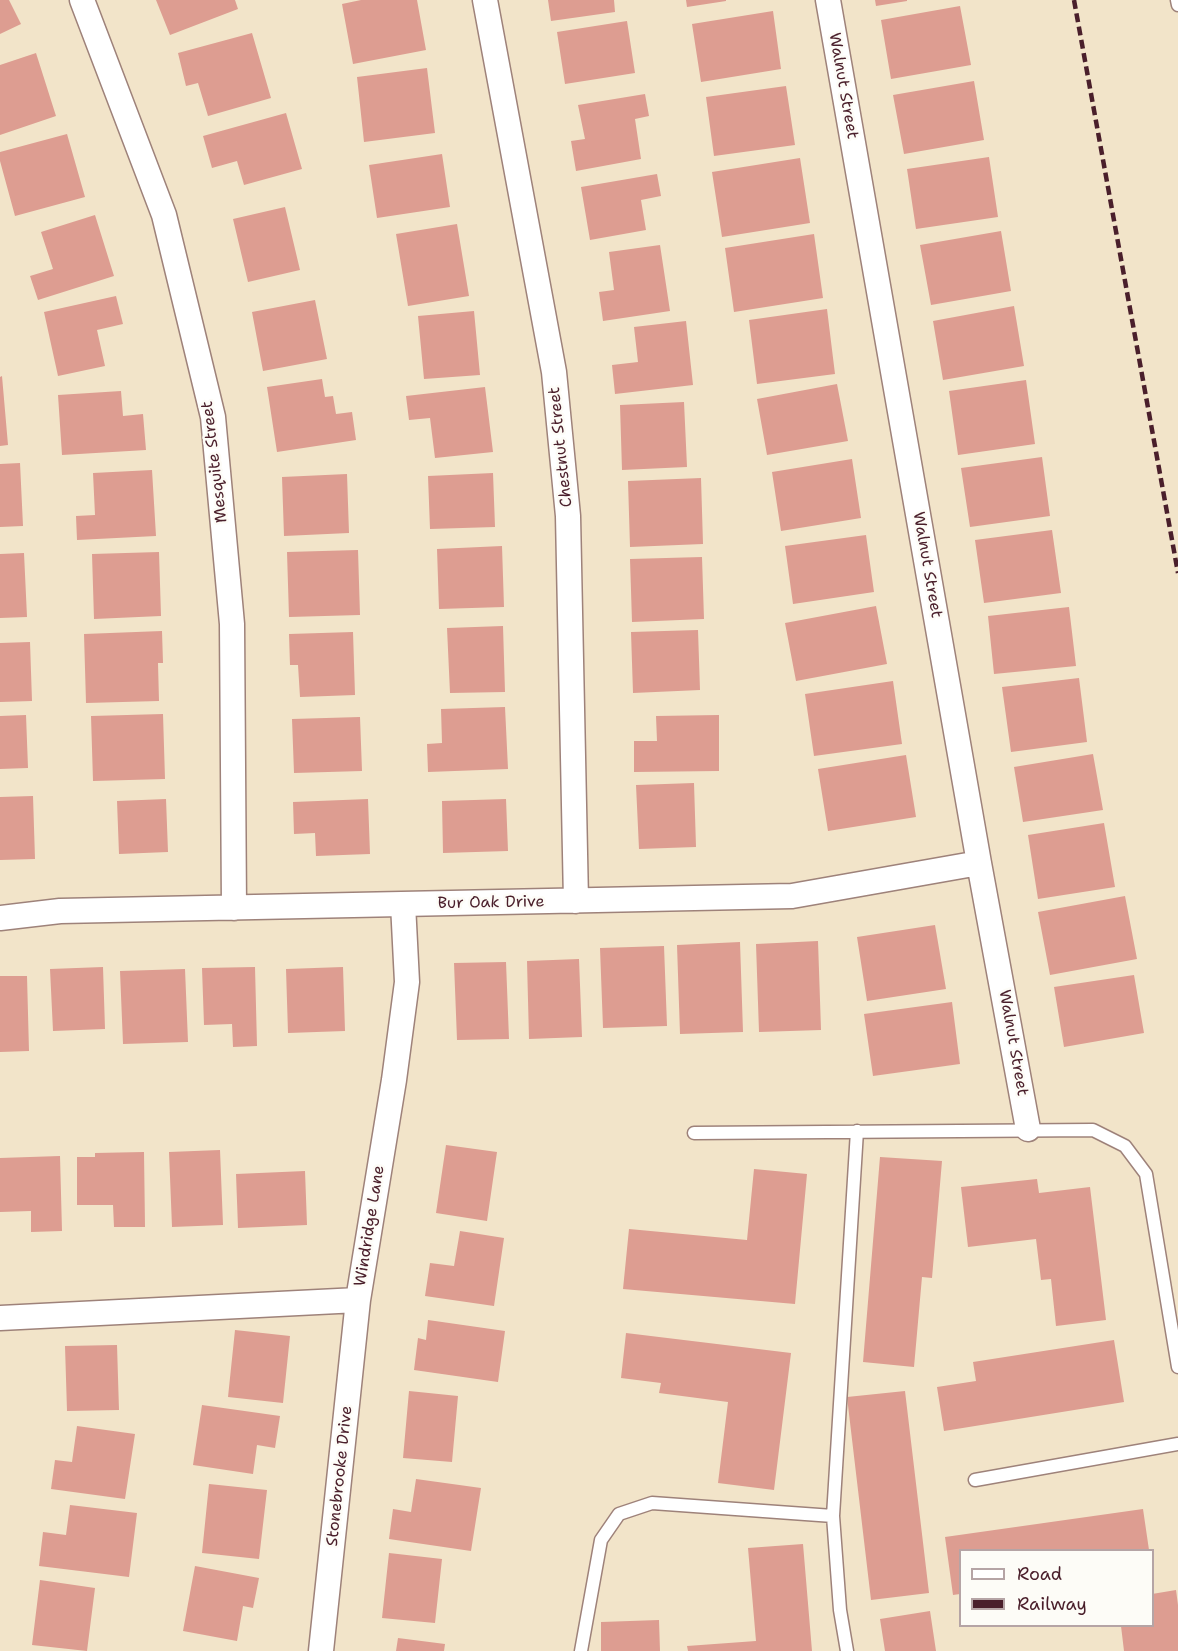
<!DOCTYPE html>
<style>
body{margin:0}
#map{position:relative;width:1178px;height:1651px;overflow:hidden;background:#f2e4c9;font-family:"Shantell Sans",sans-serif}
canvas{display:block}
.legend{position:absolute;left:959px;top:1549px;width:195px;height:78px;box-sizing:border-box;background:#fdfcf7;border:2px solid #b5a4a5;margin:0;padding:8px 10px;list-style:none;font-size:18px;color:#4a1f2b}
.legend li{display:flex;align-items:center;gap:12px;height:30px}
.legend b{width:30px;border:2px solid #b5a4a5}
</style>
<div id="map">
<canvas width="1178" height="1651"></canvas>
<ul class="legend">
<li><b style="height:8px;background:#fff"></b>Road</li>
<li><b style="height:8px;background:#4a1f2b"></b>Railway</li>
</ul>
</div>
<script>
const g = document.querySelector('canvas').getContext('2d');
g.lineJoin = 'round';
function fillPath(path, color) {
  g.fillStyle = color;
  g.fill(path, 'evenodd');
}
function trace(path, color, width, dash) {
  g.strokeStyle = color;
  g.lineWidth = width;
  g.lineCap = dash ? 'butt' : 'round';
  g.setLineDash(dash || []);
  g.stroke(path);
}
function write(font, color, halo, rows, align = 'center') {
  g.font = font + ' "Shantell Sans",sans-serif';
  g.lineWidth = 5;
  g.setLineDash([]);
  g.textBaseline = 'middle';
  g.strokeStyle = halo;
  g.fillStyle = color;
  for (const [text, x, y, turn = 0] of rows) {
    g.save();
    g.translate(x, y);
    g.rotate((+turn || 0) * Math.PI / 180);
    g.textAlign = isNaN(turn) ? turn : align;
    if (halo) g.strokeText(text, 0, 0);
    g.fillText(text, 0, 0);
    g.restore();
  }
}
fillPath(new Path2D(`
 M 0,0 L 9,0 L 21,24 L 0,34 Z
 M 156,0 L 235,0 L 238,9 L 170,35 Z
 M 361,0 L 417,0 L 426,50 L 353,64 L 342,4 Z
 M 548,0 L 614,0 L 615,12 L 551,21 Z
 M 686,0 L 726,0 L 726,1 L 687,7 Z
 M 875,0 L 907,0 L 907,1 L 876,6 Z
 M 960,6 L 971,65 L 891,79 L 881,20 Z
 M 773,11 L 781,69 L 701,82 L 692,24 Z
 M 627,21 L 635,73 L 565,84 L 557,32 Z
 M 252,33 L 271,98 L 208,116 L 198,83 L 186,86 L 178,53 Z
 M 36,53 L 56,116 L 0,135 L 0,65 Z
 M 427,68 L 435,133 L 364,142 L 357,77 Z
 M 974,81 L 984,140 L 904,154 L 893,95 Z
 M 786,86 L 795,145 L 714,156 L 706,97 Z
 M 645,94 L 649,116 L 635,119 L 641,159 L 576,171 L 571,141 L 585,139 L 578,105 Z
 M 286,113 L 302,169 L 244,185 L 237,161 L 212,168 L 203,136 Z
 M 67,134 L 85,197 L 15,216 L 0,161 L 0,152 Z
 M 442,154 L 450,207 L 377,218 L 369,165 Z
 M 989,157 L 998,217 L 916,229 L 907,169 Z
 M 800,158 L 810,223 L 722,237 L 712,172 Z
 M 657,174 L 661,196 L 641,200 L 646,230 L 590,240 L 581,187 Z
 M 285,207 L 300,270 L 248,282 L 233,219 Z
 M 95,215 L 114,276 L 38,300 L 30,276 L 53,269 L 41,232 Z
 M 457,224 L 469,296 L 408,306 L 396,234 Z
 M 1001,231 L 1011,291 L 931,305 L 920,245 Z
 M 814,234 L 823,298 L 734,312 L 725,248 Z
 M 660,245 L 670,311 L 603,321 L 599,292 L 614,290 L 609,252 Z
 M 116,296 L 123,324 L 97,330 L 105,366 L 58,376 L 44,312 Z
 M 315,300 L 327,359 L 263,371 L 252,312 Z
 M 1014,306 L 1024,366 L 943,380 L 933,321 Z
 M 827,309 L 835,374 L 757,384 L 749,320 Z
 M 474,311 L 480,375 L 424,379 L 418,316 Z
 M 686,321 L 693,385 L 615,394 L 612,365 L 638,362 L 634,327 Z
 M 2,376 L 8,445 L 0,446 L 0,377 Z
 M 322,379 L 325,397 L 333,396 L 336,414 L 352,412 L 356,440 L 277,452 L 267,387 Z
 M 1026,380 L 1035,444 L 958,455 L 949,391 Z
 M 837,384 L 848,441 L 767,455 L 757,399 Z
 M 485,387 L 493,452 L 435,458 L 430,418 L 409,420 L 406,396 Z
 M 121,391 L 123,416 L 143,414 L 146,450 L 62,455 L 58,395 Z
 M 684,402 L 687,467 L 622,470 L 620,405 Z
 M 1042,457 L 1050,516 L 970,527 L 961,468 Z
 M 852,459 L 861,518 L 781,531 L 772,472 Z
 M 20,463 L 23,526 L 0,527 L 0,464 Z
 M 152,470 L 156,536 L 77,540 L 76,516 L 95,515 L 93,473 Z
 M 493,473 L 495,527 L 430,529 L 428,476 Z
 M 347,474 L 349,533 L 284,536 L 282,477 Z
 M 701,478 L 703,544 L 630,547 L 628,481 Z
 M 1052,530 L 1061,593 L 984,603 L 975,540 Z
 M 866,535 L 874,592 L 793,604 L 785,546 Z
 M 502,546 L 504,607 L 439,609 L 437,549 Z
 M 358,550 L 360,615 L 289,617 L 287,552 Z
 M 159,552 L 161,616 L 94,619 L 92,554 Z
 M 24,553 L 27,617 L 0,618 L 0,554 Z
 M 702,557 L 704,619 L 632,622 L 630,559 Z
 M 876,606 L 887,664 L 796,681 L 785,623 Z
 M 1069,607 L 1076,666 L 994,674 L 988,616 Z
 M 503,626 L 505,692 L 450,693 L 447,628 Z
 M 698,630 L 700,690 L 633,693 L 631,632 Z
 M 162,631 L 163,663 L 158,663 L 159,701 L 86,703 L 84,634 Z
 M 353,632 L 355,695 L 300,697 L 298,665 L 290,665 L 289,634 Z
 M 30,642 L 32,701 L 0,702 L 0,643 Z
 M 1079,678 L 1087,742 L 1011,752 L 1002,687 Z
 M 893,681 L 902,744 L 814,756 L 805,694 Z
 M 505,707 L 508,769 L 428,772 L 427,744 L 442,743 L 441,709 Z
 M 163,714 L 165,779 L 93,781 L 91,716 Z
 M 26,715 L 28,768 L 0,769 L 0,716 Z
 M 719,715 L 719,771 L 634,772 L 634,741 L 657,741 L 656,716 Z
 M 360,717 L 362,771 L 294,773 L 292,719 Z
 M 1093,754 L 1103,810 L 1023,822 L 1014,767 Z
 M 906,755 L 916,817 L 828,831 L 818,769 Z
 M 694,783 L 696,847 L 639,849 L 636,785 Z
 M 33,796 L 35,859 L 0,860 L 0,797 Z
 M 166,799 L 168,852 L 119,854 L 117,801 Z
 M 368,799 L 370,854 L 316,856 L 315,833 L 294,834 L 293,802 Z
 M 506,799 L 508,851 L 443,853 L 442,801 Z
 M 1104,823 L 1115,887 L 1038,899 L 1028,835 Z
 M 1125,896 L 1137,959 L 1050,975 L 1038,912 Z
 M 935,925 L 946,989 L 867,1001 L 857,937 Z
 M 818,941 L 821,1030 L 759,1032 L 756,944 Z
 M 740,942 L 743,1032 L 680,1034 L 677,945 Z
 M 664,946 L 667,1026 L 603,1028 L 600,948 Z
 M 579,959 L 582,1037 L 529,1039 L 527,961 Z
 M 506,962 L 509,1039 L 457,1040 L 454,963 Z
 M 103,967 L 105,1029 L 53,1031 L 50,969 Z
 M 255,967 L 257,1046 L 233,1047 L 232,1024 L 204,1025 L 202,968 Z
 M 343,967 L 345,1031 L 288,1033 L 286,969 Z
 M 185,969 L 188,1042 L 123,1044 L 120,971 Z
 M 1134,975 L 1144,1033 L 1064,1047 L 1054,987 Z
 M 0,976 L 27,976 L 29,1051 L 0,1052 Z
 M 952,1002 L 960,1064 L 873,1076 L 864,1014 Z
 M 446,1145 L 497,1152 L 487,1221 L 436,1213 Z
 M 220,1150 L 223,1225 L 172,1227 L 169,1152 Z
 M 144,1152 L 145,1227 L 114,1227 L 113,1205 L 77,1205 L 77,1157 L 95,1157 L 95,1153 Z
 M 60,1156 L 62,1231 L 31,1232 L 31,1211 L 0,1212 L 0,1158 Z
 M 880,1157 L 942,1161 L 932,1278 L 922,1277 L 914,1367 L 863,1362 Z
 M 754,1169 L 807,1174 L 795,1304 L 623,1289 L 629,1229 L 747,1240 Z
 M 305,1171 L 307,1225 L 238,1228 L 236,1174 Z
 M 1037,1179 L 1039,1193 L 1090,1187 L 1106,1320 L 1056,1326 L 1051,1279 L 1041,1280 L 1036,1239 L 968,1247 L 961,1187 Z
 M 460,1231 L 504,1238 L 494,1306 L 425,1296 L 430,1263 L 454,1266 Z
 M 428,1320 L 505,1331 L 498,1382 L 414,1370 L 418,1338 L 426,1340 Z
 M 235,1330 L 290,1336 L 283,1403 L 228,1397 Z
 M 626,1333 L 791,1353 L 774,1490 L 718,1483 L 728,1402 L 659,1393 L 661,1383 L 621,1378 Z
 M 1114,1340 L 1124,1402 L 944,1431 L 937,1387 L 976,1381 L 973,1362 Z
 M 117,1345 L 119,1410 L 67,1411 L 65,1346 Z
 M 409,1391 L 458,1396 L 452,1462 L 403,1458 Z
 M 905,1391 L 929,1593 L 871,1600 L 847,1397 Z
 M 202,1405 L 280,1416 L 275,1448 L 257,1445 L 253,1474 L 193,1465 Z
 M 77,1426 L 135,1434 L 125,1499 L 51,1489 L 55,1460 L 72,1462 Z
 M 416,1479 L 481,1488 L 471,1551 L 389,1539 L 393,1509 L 411,1512 Z
 M 209,1484 L 267,1490 L 259,1559 L 202,1553 Z
 M 70,1505 L 137,1513 L 129,1577 L 39,1566 L 43,1532 L 66,1535 Z
 M 1143,1509 L 1149,1550 L 960,1550 L 960,1594 L 953,1595 L 945,1537 Z
 M 803,1544 L 812,1651 L 688,1651 L 687,1646 L 756,1641 L 748,1548 Z
 M 389,1553 L 442,1559 L 435,1623 L 382,1618 Z
 M 195,1566 L 259,1578 L 253,1608 L 243,1606 L 237,1641 L 183,1631 Z
 M 40,1580 L 95,1588 L 87,1651 L 32,1645 Z
 M 1176,1590 L 1178,1605 L 1178,1651 L 1124,1651 L 1121,1626 L 1152,1626 L 1152,1594 Z
 M 930,1611 L 936,1651 L 885,1651 L 880,1619 Z
 M 659,1620 L 660,1651 L 601,1651 L 601,1622 Z
 M 398,1638 L 445,1644 L 444,1651 L 396,1651 Z`), '#dd9d91');
const service = new Path2D(`
 M 1177,0 L 1178,5
 M 694,1133 L 1093,1130 L 1125,1146 L 1146,1174 L 1178,1367
 M 975,1480 L 1178,1444
 M 581,1651 L 601,1540 L 619,1514 L 652,1503 L 833,1516
 M 847,1651 L 840,1610 L 833,1516 L 857,1131`);
const minor = new Path2D(`
 M 82,0 L 164,215 L 213,417 L 232,624 L 234,908
 M 485,0 L 554,372 L 568,516 L 576,901
 M 828,0 L 979,863 L 1028,1129
 M 0,918 L 60,911 L 792,896 L 979,863
 M 0,1318 L 358,1300
 M 321,1651 L 358,1300 L 394,1080 L 407,982 L 403,904`);
trace(service, '#9e827a', 15);
trace(minor, '#9e827a', 27);
trace(service, '#fff', 12);
trace(minor, '#fff', 24);
trace(new Path2D(`
 M 1074,0 L 1178,573`), '#4a1f2b', 4.5, [9, 4.5]);
write('16px', '#4a1f2b', '#fdfcf7', [
 ["Walnut Street",843,86,80],
 ["Chestnut Street",561,447,-96],
 ["Mesquite Street",215,462,-97],
 ["Walnut Street",927,565,80],
 ["Bur Oak Drive",491,903,-1],
 ["Walnut Street",1013,1043,80],
 ["Windridge Lane",370,1226,-81],
 ["Stonebrooke Drive",340,1476,-84]
]);
</script>
